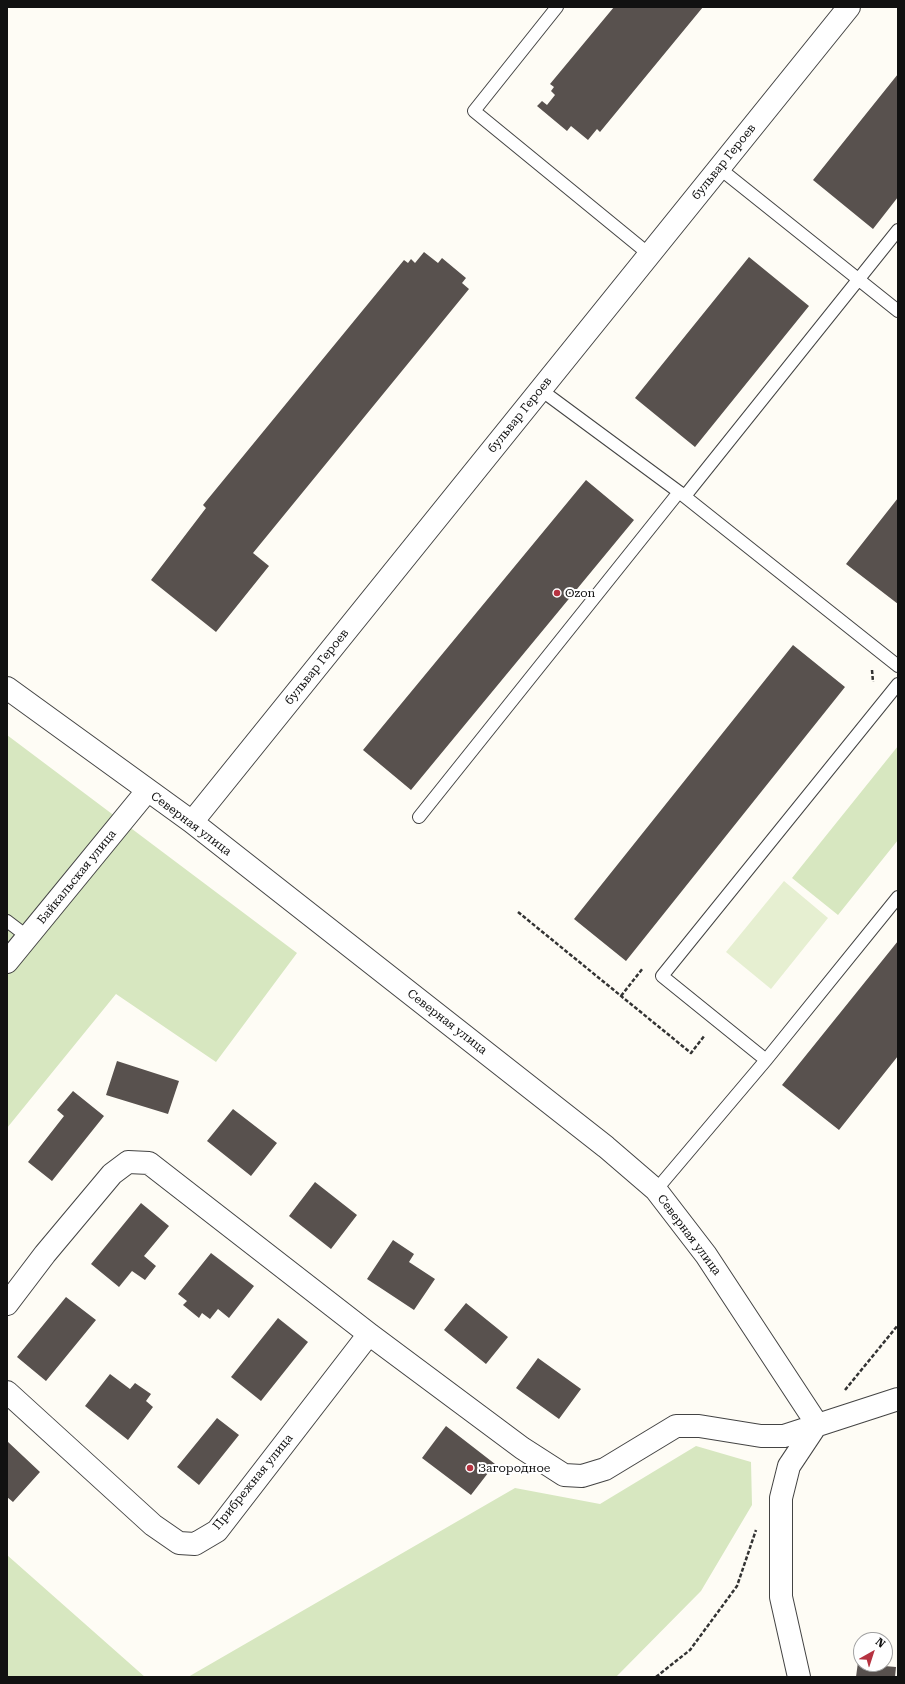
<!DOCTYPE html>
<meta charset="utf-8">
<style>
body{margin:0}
#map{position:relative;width:905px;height:1684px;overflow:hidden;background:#fefcf5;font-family:"Roboto Serif",serif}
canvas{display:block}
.frame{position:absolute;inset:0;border:8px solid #111;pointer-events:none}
.north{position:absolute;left:853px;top:1632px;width:40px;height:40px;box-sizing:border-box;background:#fff;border:1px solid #a0a0a0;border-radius:50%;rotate:39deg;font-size:11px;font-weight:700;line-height:16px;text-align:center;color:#111}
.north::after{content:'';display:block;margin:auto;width:14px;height:18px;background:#b63341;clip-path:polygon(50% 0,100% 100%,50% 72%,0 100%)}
</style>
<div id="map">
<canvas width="905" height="1684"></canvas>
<div class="frame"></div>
<div class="north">N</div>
</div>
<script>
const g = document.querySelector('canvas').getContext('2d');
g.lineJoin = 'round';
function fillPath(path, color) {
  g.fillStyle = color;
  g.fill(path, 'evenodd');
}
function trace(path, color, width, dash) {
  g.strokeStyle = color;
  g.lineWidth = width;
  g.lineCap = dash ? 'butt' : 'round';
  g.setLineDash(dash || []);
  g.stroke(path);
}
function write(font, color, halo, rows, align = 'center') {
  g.font = font + ' "Roboto Serif",serif';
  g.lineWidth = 4;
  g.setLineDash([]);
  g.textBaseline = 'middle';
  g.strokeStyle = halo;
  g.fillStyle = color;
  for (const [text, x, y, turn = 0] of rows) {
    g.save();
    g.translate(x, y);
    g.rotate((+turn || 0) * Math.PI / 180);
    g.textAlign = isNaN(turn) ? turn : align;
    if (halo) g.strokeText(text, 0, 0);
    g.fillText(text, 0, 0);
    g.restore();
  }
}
fillPath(new Path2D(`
 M 7,735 L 297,953 L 216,1062 L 116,994 L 7,1128 Z
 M 898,746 L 898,840 L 838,915 L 792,878 Z
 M 696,1446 L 751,1462 L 752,1505 L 701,1591 L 616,1677 L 188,1677 L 515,1488 L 600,1504 Z
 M 7,1555 L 145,1677 L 7,1677 Z`), '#d7e7c0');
fillPath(new Path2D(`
 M 784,881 L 828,918 L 771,989 L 726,952 Z`), '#e6efd1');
fillPath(new Path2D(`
 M 614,7 L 703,7 L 600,132 L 597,129 L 588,140 L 571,126 L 567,131 L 537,106 L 542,101 L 547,105 L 555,95 L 551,91 L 554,87 L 550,84 Z
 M 898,74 L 898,197 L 873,229 L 813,180 Z
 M 424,252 L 438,263 L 442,258 L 466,278 L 462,283 L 469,289 L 253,553 L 269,566 L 216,632 L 151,580 L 206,508 L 203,505 L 404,260 L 408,263 L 411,259 L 415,263 Z
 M 749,257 L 809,306 L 695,447 L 635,398 Z
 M 586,480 L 634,520 L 411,790 L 363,750 Z
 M 898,498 L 898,604 L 846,564 Z
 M 793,645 L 845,687 L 626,961 L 574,919 Z
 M 898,941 L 898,1056 L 839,1130 L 782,1085 Z
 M 117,1061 L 179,1081 L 168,1114 L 106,1095 Z
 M 73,1091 L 104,1116 L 52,1181 L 28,1162 L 64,1116 L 57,1110 Z
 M 233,1109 L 277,1143 L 251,1176 L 207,1141 Z
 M 315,1182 L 357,1215 L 331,1249 L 289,1216 Z
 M 141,1203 L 169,1226 L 144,1256 L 156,1266 L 145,1280 L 132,1271 L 119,1287 L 91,1264 Z
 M 393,1240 L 414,1254 L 409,1262 L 435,1279 L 414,1310 L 367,1279 Z
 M 211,1253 L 254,1286 L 229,1318 L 218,1309 L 210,1319 L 202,1313 L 199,1318 L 183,1305 L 187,1301 L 178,1294 Z
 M 66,1297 L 96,1320 L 46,1381 L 17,1357 Z
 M 466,1303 L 508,1337 L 486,1364 L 444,1330 Z
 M 278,1318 L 308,1342 L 261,1401 L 231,1377 Z
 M 538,1358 L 581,1389 L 559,1419 L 516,1388 Z
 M 110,1374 L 130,1389 L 135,1383 L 151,1394 L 146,1401 L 153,1407 L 128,1440 L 85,1406 Z
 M 217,1418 L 239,1435 L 199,1485 L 177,1467 Z
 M 446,1426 L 495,1464 L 471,1495 L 422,1458 Z
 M 7,1441 L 40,1472 L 13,1502 L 7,1497 Z
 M 858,1662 L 861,1662 L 861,1664 L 896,1667 L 895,1677 L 856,1677 Z`), '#58514e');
const service = new Path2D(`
 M 557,7 L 474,111 L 650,255
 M 719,168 L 898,311
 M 541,390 L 679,492 L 898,666
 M 685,496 L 898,230
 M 419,817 L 679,492
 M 7,921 L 28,937
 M 766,1060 L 662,976 L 898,684
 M 656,1190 L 766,1060 L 898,897`);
const minor = new Path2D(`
 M 7,688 L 192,822 L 606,1147 L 656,1190 L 706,1255 L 817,1424
 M 192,822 L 849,7
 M 7,962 L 147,791
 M 7,1304 L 45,1254 L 112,1174 L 128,1162 L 149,1163 L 369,1334 L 522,1448 L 564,1475 L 582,1476 L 605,1469 L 676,1426 L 699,1426 L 761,1436 L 784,1436 L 898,1399
 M 7,1392 L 153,1525 L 179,1543 L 195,1544 L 217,1531 L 369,1334
 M 799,1677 L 781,1597 L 781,1498 L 789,1466 L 817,1424`);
trace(service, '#444', 14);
trace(minor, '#444', 24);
trace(new Path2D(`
 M 872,670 L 873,682
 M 518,912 L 691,1053 L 705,1035
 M 621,996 L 643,968
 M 845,1390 L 898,1325
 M 656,1677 L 690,1650 L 737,1586 L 756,1530`), '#333', 2.5, [4, 2]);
trace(service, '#fff', 12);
trace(minor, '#fff', 22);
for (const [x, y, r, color] of [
 [557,593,4,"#b63341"],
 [470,1468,4,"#b63341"]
]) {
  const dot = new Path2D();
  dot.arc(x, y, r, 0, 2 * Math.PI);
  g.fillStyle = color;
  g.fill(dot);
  trace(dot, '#fff', 1.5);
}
write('12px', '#111', '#fff', [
 ["бульвар Героев",724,162,-51],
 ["бульвар Героев",520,415,-51],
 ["бульвар Героев",317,667,-51],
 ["Северная улица",191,824,37],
 ["Байкальская улица",77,877,-51],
 ["Северная улица",447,1022,38],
 ["Северная улица",689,1235,53],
 ["Прибрежная улица",253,1482,-51]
]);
write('12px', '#111', '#fff', [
 ["Ozon",565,593],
 ["Загородное",478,1468]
], 'left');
</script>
